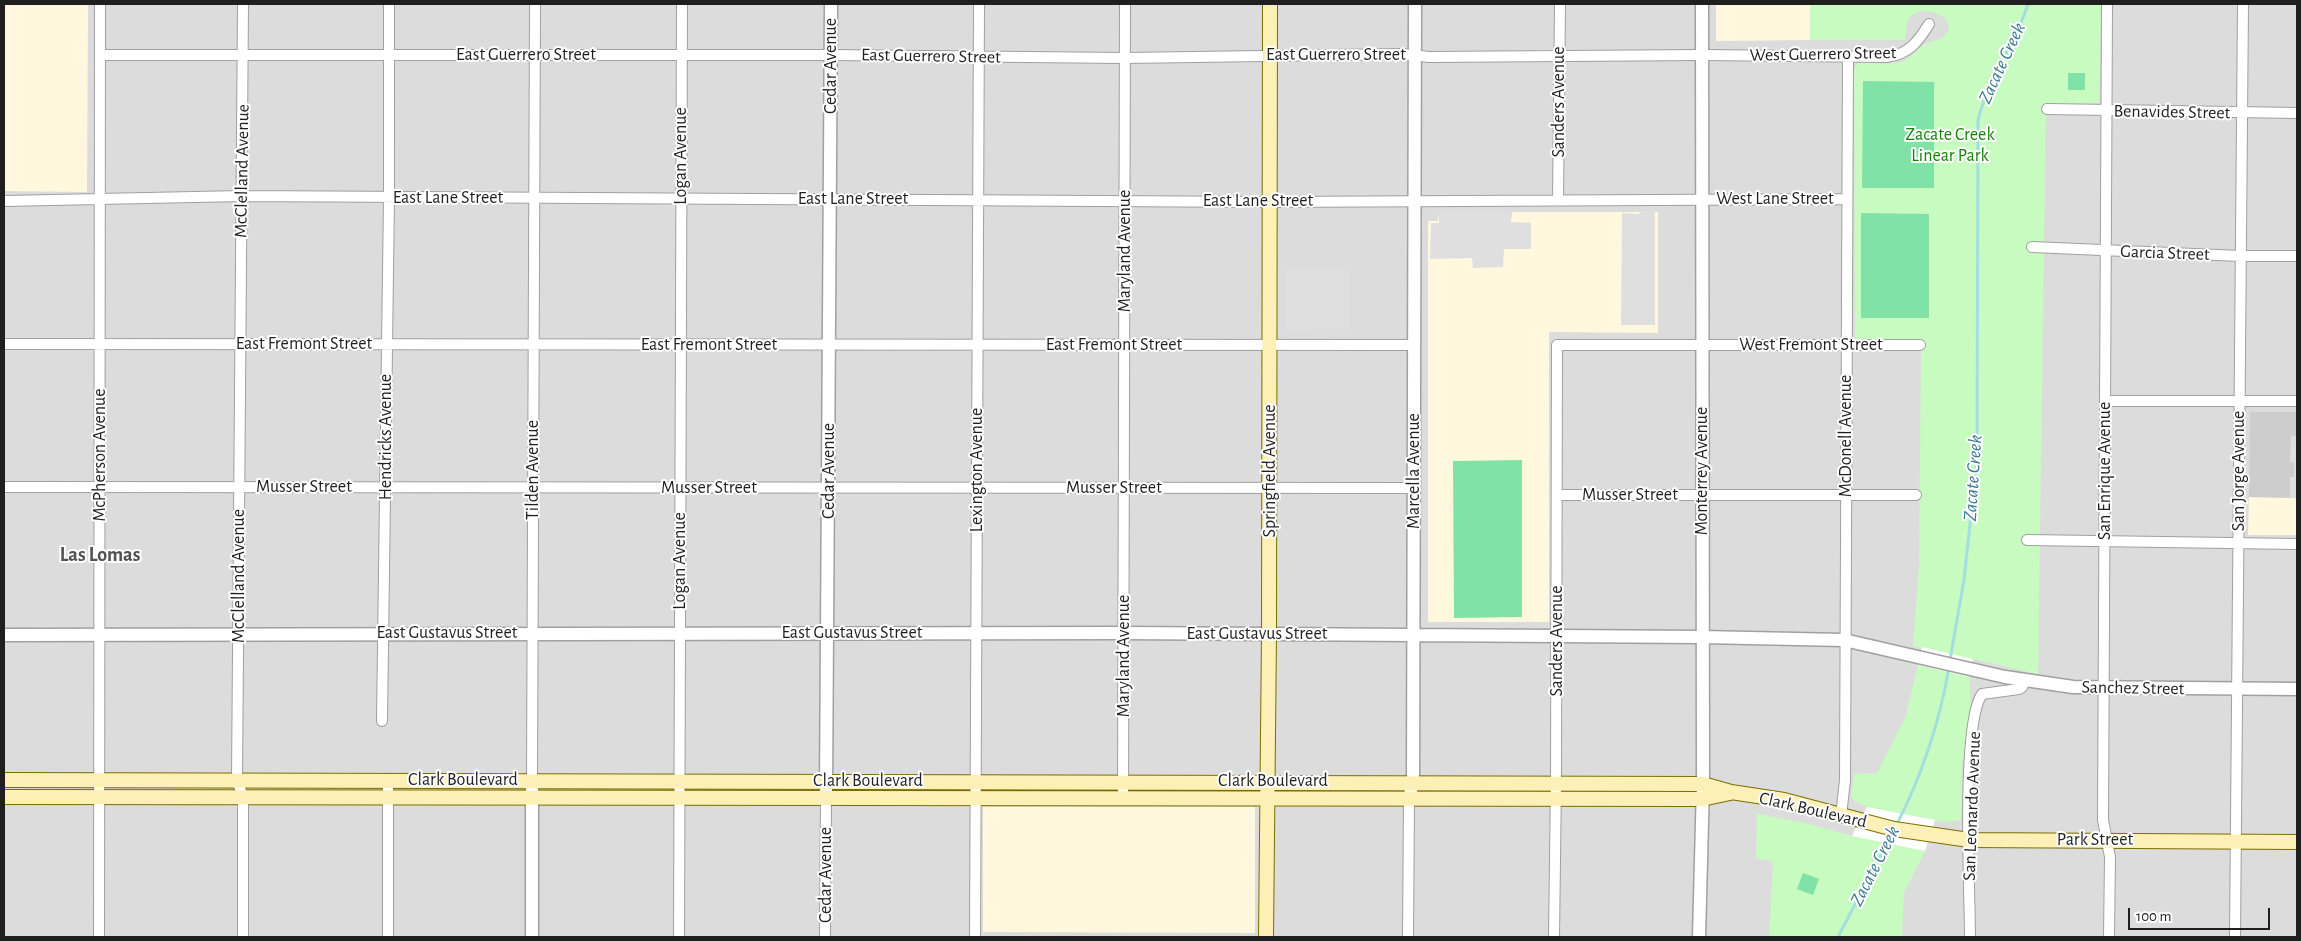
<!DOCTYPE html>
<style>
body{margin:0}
#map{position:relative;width:2301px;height:941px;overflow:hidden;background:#f0eae5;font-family:"Alegreya Sans",sans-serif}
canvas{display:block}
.frame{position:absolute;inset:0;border:5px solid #1f1f1f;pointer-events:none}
.scale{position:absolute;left:2128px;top:908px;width:142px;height:22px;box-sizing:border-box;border:2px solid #1f1f1f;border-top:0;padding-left:6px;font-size:15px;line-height:18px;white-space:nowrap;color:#1f1f1f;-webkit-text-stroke:4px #fff;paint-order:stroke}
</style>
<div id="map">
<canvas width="2301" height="941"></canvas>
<div class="frame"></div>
<div class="scale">100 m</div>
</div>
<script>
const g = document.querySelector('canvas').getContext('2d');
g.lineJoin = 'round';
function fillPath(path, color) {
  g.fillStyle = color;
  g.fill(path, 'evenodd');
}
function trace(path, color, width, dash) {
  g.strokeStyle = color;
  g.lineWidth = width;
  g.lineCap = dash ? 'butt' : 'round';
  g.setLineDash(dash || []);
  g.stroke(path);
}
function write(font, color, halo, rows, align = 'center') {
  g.font = font + ' "Alegreya Sans",sans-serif';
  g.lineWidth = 4;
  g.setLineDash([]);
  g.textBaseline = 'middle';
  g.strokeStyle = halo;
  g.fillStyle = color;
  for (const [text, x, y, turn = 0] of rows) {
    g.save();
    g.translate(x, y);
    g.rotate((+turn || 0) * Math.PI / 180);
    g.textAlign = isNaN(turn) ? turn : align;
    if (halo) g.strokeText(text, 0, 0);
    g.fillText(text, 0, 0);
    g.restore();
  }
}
fillPath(new Path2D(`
 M 4,4 L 2297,4 L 2297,937 L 4,937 Z`), '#dddcdc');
fillPath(new Path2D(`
 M 4,4 L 88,4 L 87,192 L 4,191 Z
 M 1716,4 L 1810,4 L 1810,40 L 1716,41 Z
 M 1439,212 L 1658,212 L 1658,333 L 1549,332 L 1549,622 L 1428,622 L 1428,221 L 1438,221 Z
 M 2249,497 L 2297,498 L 2297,535 L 2248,535 Z
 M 983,807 L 1255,807 L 1255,933 L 983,932 Z`), '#fff8df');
fillPath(new Path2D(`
 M 2250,412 L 2297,412 L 2297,498 L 2249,497 Z`), '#cdcdcd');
fillPath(new Path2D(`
 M 1810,4 L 2101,4 L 2099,103 L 2046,105 L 2038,674 L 1973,659 L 1969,677 L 1971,709 L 1962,765 L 1961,820 L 1946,822 L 1934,820 L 1925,851 L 1904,892 L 1902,937 L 1769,937 L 1773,861 L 1756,859 L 1757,814 L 1801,822 L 1852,836 L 1867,807 L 1854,800 L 1851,796 L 1854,774 L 1877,773 L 1905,718 L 1922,648 L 1913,646 L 1919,565 L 1921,352 L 1917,340 L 1858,339 L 1855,337 L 1854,69 L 1858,63 C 1872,62 1888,65 1901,62 C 1912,59 1916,49 1925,44 C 1931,41 1938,40 1943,37 C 1964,21 1924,0 1909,18 C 1906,24 1906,33 1905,40 L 1810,40 Z`), '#c8fbc0');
fillPath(new Path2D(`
 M 2068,73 L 2085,73 L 2085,90 L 2068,90 Z
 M 1863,81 L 1934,82 L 1934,188 L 1862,188 Z
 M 1861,213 L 1929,214 L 1929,318 L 1861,318 Z
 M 1522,460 L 1522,617 L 1454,618 L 1453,461 Z
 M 1803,873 L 1819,879 L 1813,895 L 1797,889 Z`), '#80e2a7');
fillPath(new Path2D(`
 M 1640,211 L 1655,211 L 1655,325 L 1621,325 L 1622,213 L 1639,214 Z
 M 1439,212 L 1512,212 L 1511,222 L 1531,223 L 1531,249 L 1504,249 L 1503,267 L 1473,268 L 1472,258 L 1430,259 L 1431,223 L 1439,223 Z
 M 1285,270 L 1349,270 L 1349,329 L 1285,330 Z
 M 2297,412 L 2297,498 L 2290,498 L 2290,477 L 2294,477 L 2294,462 L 2290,462 L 2291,436 L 2296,436 Z`), '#dfdfdf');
fillPath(new Path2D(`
 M 1922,647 L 1973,659 L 1969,677 L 1918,665 Z
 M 1867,807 L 1935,820 L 1925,851 L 1852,836 Z`), '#fff');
trace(new Path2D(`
 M 1950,660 L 1964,580 L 1977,458 L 1978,120 C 1989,77 2015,45 2028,4
 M 1896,826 C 1921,777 1940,721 1949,667
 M 1838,937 L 1893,832`), '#a4dfdf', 3);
const minor = new Path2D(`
 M 2107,4 L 2103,820 L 2110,857 L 2109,937
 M 100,55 L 831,55 L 1125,58 L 1403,54 L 1429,57 L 1702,55 L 1887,57 C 1909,54 1918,42 1929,24
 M 2047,109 L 2297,113
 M 1558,200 L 1560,4
 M 4,201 L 242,196 L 1270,202 L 1847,199
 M 2032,247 L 2241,256 L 2297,256
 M 4,344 L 1413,345
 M 2105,401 L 2297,401
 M 4,487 L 1414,488
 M 1557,495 L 1916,495
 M 2027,540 L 2297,544
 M 382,721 L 389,198 L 389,4
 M 388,780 L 388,937
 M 532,780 L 535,4
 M 1123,799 L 1125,4
 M 1841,816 L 1845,780 L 1848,57
 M 99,937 L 100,4
 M 243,937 L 243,797 L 237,780 L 243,4
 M 679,937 L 682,4
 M 825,937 L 826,798
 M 975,937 L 979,4
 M 1408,937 L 1409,799
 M 1554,937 L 1556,783 L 1557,345 L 1920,345
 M 1970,937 C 1970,892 1961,724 1982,694 L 2019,689 L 2022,687 L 2025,681
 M 2235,937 L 2243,4`);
const tertiary = new Path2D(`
 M 4,635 L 1124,633 L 1701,637 L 1844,640 L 2005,677 L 2073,687 L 2297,689
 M 532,780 L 532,937
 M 826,791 L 831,4
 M 1409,799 L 1413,782 L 1415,4
 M 1699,937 L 1703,784 L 1702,4`);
const secondary = new Path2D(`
 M 4,780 L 1703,784 L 1731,792 L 1784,800 L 1894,829 L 1969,840 L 2297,842
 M 4,797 L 1702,799 L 1730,793
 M 1266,937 L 1269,634 L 1270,4`);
trace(minor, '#a0a0a0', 12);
trace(tertiary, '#a0a0a0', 15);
trace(secondary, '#7b6e01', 16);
trace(minor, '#fff', 10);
trace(tertiary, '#fff', 12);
trace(secondary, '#fcf0b7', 14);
write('18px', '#1f1f1f', '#fff', [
 ["West Guerrero Street",1823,54,-1],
 ["East Guerrero Street",526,55],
 ["East Guerrero Street",1336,55],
 ["East Guerrero Street",931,56,1],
 ["Cedar Avenue",831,66,-90],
 ["Sanders Avenue",1559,102,-90],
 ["Benavides Street",2172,112,1],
 ["Logan Avenue",681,156,-90],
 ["McClelland Avenue",242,171,-89],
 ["East Lane Street",448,198],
 ["East Lane Street",853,199],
 ["West Lane Street",1775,199],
 ["East Lane Street",1258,201],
 ["Maryland Avenue",1125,251,-90],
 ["Garcia Street",2165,253,2],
 ["East Fremont Street",304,344],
 ["East Fremont Street",709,345],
 ["East Fremont Street",1114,345],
 ["West Fremont Street",1811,345],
 ["McDonell Avenue",1846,436,-90],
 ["Hendricks Avenue",386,437,-90],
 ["McPherson Avenue",100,455,-90],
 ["Tilden Avenue",533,470,-90],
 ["Lexington Avenue",977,470,-90],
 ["Cedar Avenue",829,471,-90],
 ["Springfield Avenue",1270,471,-90],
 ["Marcella Avenue",1414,471,-90],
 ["Monterrey Avenue",1702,471,-90],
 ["San Enrique Avenue",2105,471,-90],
 ["San Jorge Avenue",2239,471,-90],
 ["Musser Street",304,487],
 ["Musser Street",709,488],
 ["Musser Street",1114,488],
 ["Musser Street",1630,495],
 ["Logan Avenue",680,561,-90],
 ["McClelland Avenue",239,576,-90],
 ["East Gustavus Street",447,633],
 ["East Gustavus Street",852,633],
 ["East Gustavus Street",1257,634],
 ["Sanders Avenue",1557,641,-90],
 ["Maryland Avenue",1124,656,-90],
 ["Sanchez Street",2133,688,1],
 ["Clark Boulevard",463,780],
 ["Clark Boulevard",868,781],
 ["Clark Boulevard",1273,781],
 ["San Leonardo Avenue",1972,806,-88],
 ["Clark Boulevard",1813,810,13],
 ["Park Street",2095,840],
 ["Cedar Avenue",826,875,-90]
]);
write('18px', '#188208', '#fff', [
 ["Zacate Creek",1950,135],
 ["Linear Park",1950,156]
]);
write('italic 19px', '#3c7a92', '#fff', [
 ["Zacate Creek",2002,63,-65],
 ["Zacate Creek",1973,478,-86],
 ["Zacate Creek",1875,866,-63]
]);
write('bold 20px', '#525252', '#fff', [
 ["Las Lomas",100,555]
]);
</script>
